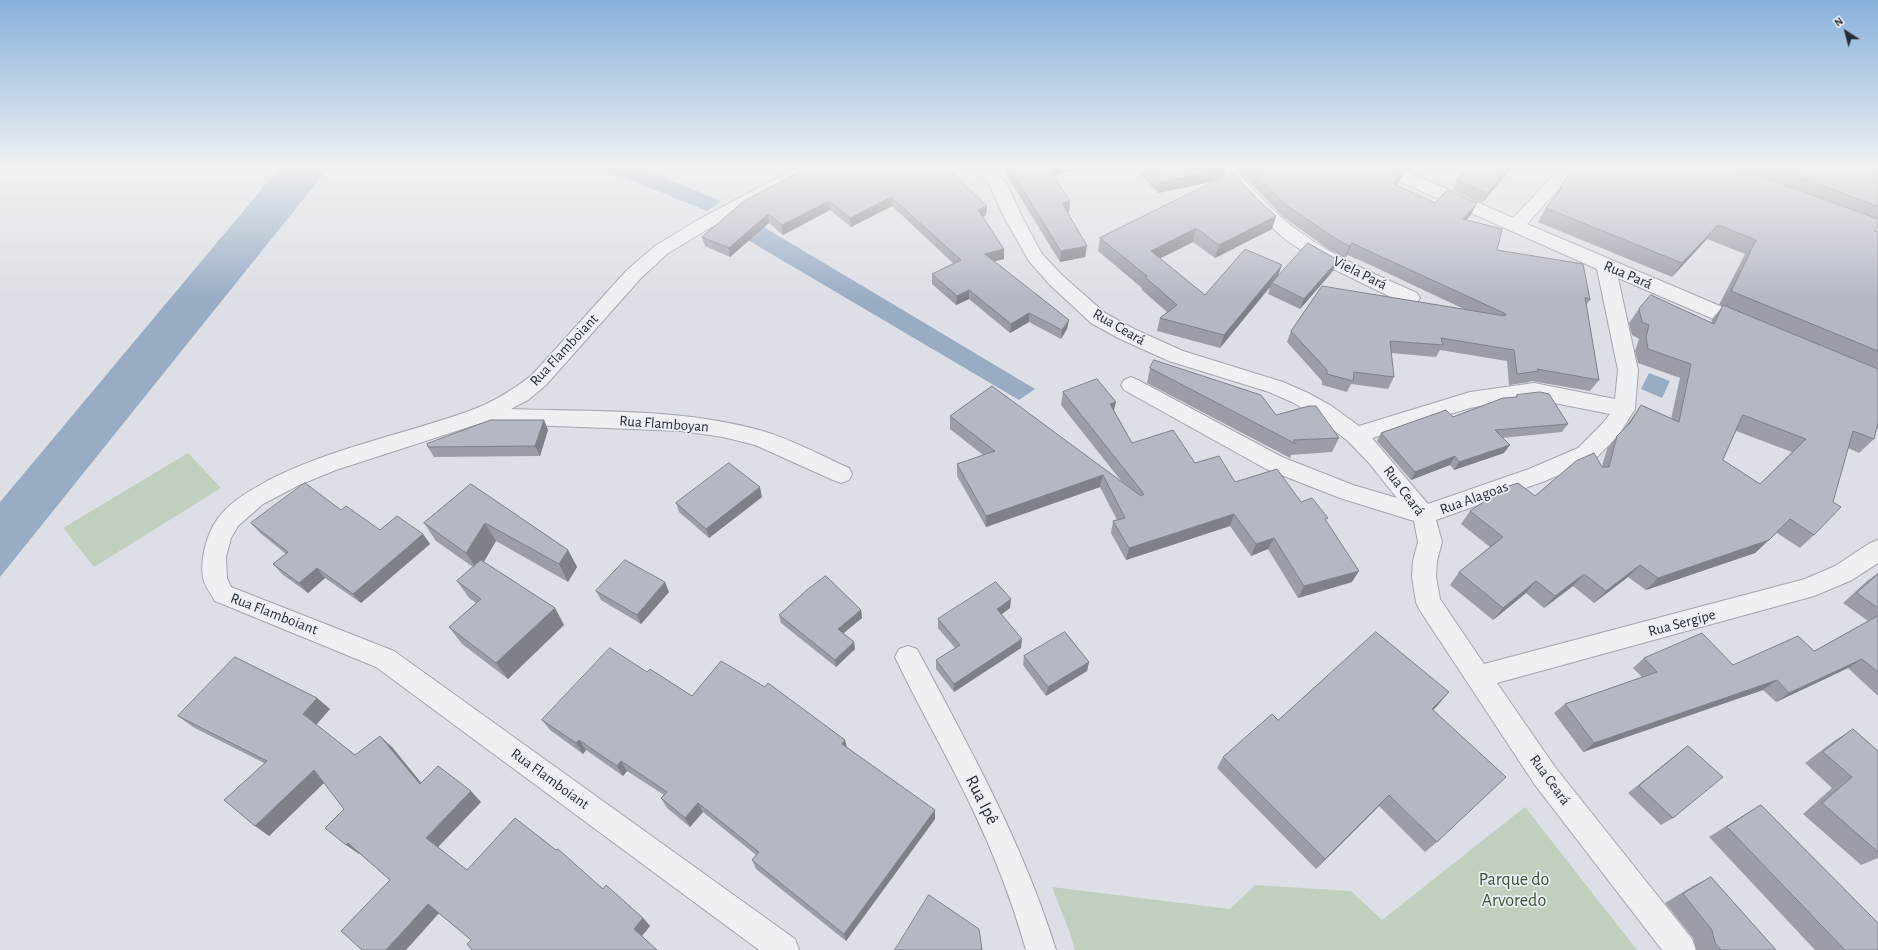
<!DOCTYPE html>
<meta charset="utf-8">
<style>
body{margin:0}
#map{position:relative;width:1878px;height:950px;overflow:hidden;background:#dcdfe5;font-family:"Alegreya Sans",sans-serif}
canvas{display:block}
.north{position:absolute;left:1826px;top:12px;width:40px;height:40px;-webkit-text-stroke:3px #ebeef3;paint-order:stroke;rotate:324deg;font-size:11px;font-weight:700;line-height:16px;text-align:center;color:#272d3a}
.north::after{content:'';display:block;margin:auto;width:14px;height:18px;background:#272d3a;clip-path:polygon(50% 0,100% 100%,50% 72%,0 100%)}
</style>
<div id="map">
<canvas width="1878" height="950"></canvas>
<div class="north">N</div>
</div>
<script>
const g = document.querySelector('canvas').getContext('2d');
g.lineJoin = 'round';
function fillPath(path, color) {
  g.fillStyle = color;
  g.fill(path, 'evenodd');
}
function trace(path, color, width, dash) {
  g.strokeStyle = color;
  g.lineWidth = width;
  g.lineCap = dash ? 'butt' : 'round';
  g.setLineDash(dash || []);
  g.stroke(path);
}
function write(font, color, halo, rows, align = 'center') {
  g.font = font + ' "Alegreya Sans",sans-serif';
  g.lineWidth = 3.5;
  g.setLineDash([]);
  g.textBaseline = 'middle';
  g.strokeStyle = halo;
  g.fillStyle = color;
  for (const [text, x, y, turn = 0] of rows) {
    g.save();
    g.translate(x, y);
    g.rotate((+turn || 0) * Math.PI / 180);
    g.textAlign = isNaN(turn) ? turn : align;
    if (halo) g.strokeText(text, 0, 0);
    g.fillText(text, 0, 0);
    g.restore();
  }
}
fillPath(new Path2D(`
 M 188,453 L 221,488 L 94,567 L 63,528 Z
 M 1525,807 L 1637,950 L 1075,950 L 1070,933 L 1052,887 L 1230,909 L 1255,885 L 1351,891 L 1382,920 Z`), '#c1cfbe');
fillPath(new Path2D(`
 M 281,166 L 330,166 L 0,577 L 0,502 Z
 M 596,166 L 637,166 L 721,201 L 707,211 Z
 M 747,217 L 1035,389 L 1019,400 L 724,226 Z
 M 1649,373 L 1670,381 L 1662,398 L 1641,389 Z`), '#99acc4');
const street = new Path2D(`
 M 800,166 L 821,166 L 819,170 L 708,229 L 667,254 L 641,278 L 546,385 L 528,400 L 511,409 C 593,412 679,408 759,430 C 787,437 822,456 849,468 L 852,474 L 849,480 L 841,483 L 833,480 L 755,445 L 723,437 L 681,431 L 481,423 L 336,470 L 299,485 L 263,504 L 238,526 L 231,538 L 226,557 L 227,578 L 231,587 L 394,651 L 795,939 L 799,950 L 759,950 L 376,667 L 215,601 C 211,594 204,585 203,577 C 200,556 208,528 223,512 C 235,499 251,490 267,481 C 331,448 402,435 469,411 C 492,403 513,390 532,375 L 627,270 L 655,246 L 696,221 Z
 M 977,166 L 994,166 L 1009,188 L 1022,217 L 1042,254 L 1063,276 L 1105,313 L 1134,329 L 1183,351 L 1283,382 L 1308,393 L 1330,405 L 1359,426 L 1470,392 L 1534,383 L 1615,399 L 1618,370 L 1597,269 L 1374,170 L 1372,166 L 1395,166 L 1513,218 L 1562,166 L 1579,166 L 1527,224 L 1753,320 L 1756,325 L 1753,330 L 1746,332 L 1739,330 L 1618,278 L 1638,370 L 1635,409 L 1618,436 L 1594,460 L 1545,481 L 1436,520 L 1442,542 L 1437,561 L 1436,577 L 1440,599 L 1484,664 L 1805,579 L 1835,566 L 1870,543 L 1878,540 L 1878,563 L 1852,580 L 1814,596 L 1497,683 L 1555,767 L 1692,939 L 1696,950 L 1662,950 L 1535,785 L 1419,609 L 1416,602 L 1412,577 L 1413,561 L 1418,542 L 1414,521 L 1340,498 L 1266,469 L 1124,390 L 1121,385 L 1124,380 L 1131,377 L 1138,380 L 1282,457 L 1353,485 L 1397,498 L 1369,463 L 1348,441 L 1316,417 L 1294,403 L 1269,392 L 1169,361 L 1120,339 L 1091,323 L 1049,284 L 1029,261 L 1004,217 L 991,188 ZM 1534,399 L 1610,414 L 1602,424 L 1578,448 L 1529,469 L 1428,504 L 1372,438 L 1470,408 L 1496,403 Z
 M 1214,166 L 1232,166 C 1253,189 1274,214 1300,232 C 1335,258 1377,275 1417,293 L 1420,298 L 1417,303 L 1410,304 L 1403,303 L 1323,264 L 1286,240 L 1255,212 Z
 M 908,646 L 917,649 C 970,749 1022,841 1056,950 L 1026,950 C 1012,901 994,854 972,808 C 948,757 919,708 895,657 L 899,649 Z`);
trace(street, '#a2a6ae', 2);
fillPath(street, '#eef0f4');
fillPath(new Path2D(`
 M 811,166 L 986,215 L 983,217 L 1004,259 L 994,261 L 1067,329 L 1061,339 L 1029,322 L 1010,333 L 969,299 L 956,305 L 932,284 L 932,274 L 954,264 L 892,206 L 851,227 L 830,210 L 783,235 L 769,223 L 730,257 L 705,246 L 702,237 Z
 M 1001,166 L 1087,166 L 1054,176 L 1070,201 L 1069,212 L 1068,213 L 1087,246 L 1085,257 L 1060,262 Z
 M 1132,166 L 1225,166 L 1224,176 L 1258,200 L 1276,216 L 1272,229 L 1215,258 L 1193,242 L 1160,258 L 1205,295 L 1338,260 L 1333,271 L 1300,309 L 1268,294 L 1270,287 L 1220,348 L 1157,331 L 1160,318 L 1167,312 L 1142,290 L 1142,288 L 1098,251 L 1100,238 L 1216,181 L 1158,193 Z
 M 1234,166 L 1392,166 L 1399,183 L 1396,185 L 1435,203 L 1471,215 L 1466,220 L 1497,250 L 1590,300 L 1586,305 L 1599,380 L 1590,391 L 1531,381 L 1530,382 L 1509,385 L 1507,361 L 1440,350 L 1436,357 L 1391,353 L 1394,377 L 1388,389 L 1351,384 L 1347,392 L 1322,385 L 1322,381 L 1287,342 L 1291,331 L 1466,310 L 1364,262 L 1347,255 L 1345,258 L 1328,249 L 1282,216 Z
 M 1399,166 L 1415,166 L 1410,171 Z
 M 1470,166 L 1513,166 L 1482,203 L 1453,190 L 1457,180 Z
 M 1734,166 L 1878,166 L 1878,226 L 1875,231 L 1878,232 L 1878,428 L 1877,429 L 1874,439 L 1859,453 L 1848,448 L 1814,535 L 1800,548 L 1777,533 L 1769,540 L 1755,553 L 1646,590 L 1628,577 L 1594,603 L 1573,586 L 1544,608 L 1526,593 L 1493,620 L 1450,585 L 1459,572 L 1490,547 L 1461,524 L 1470,511 L 1535,496 L 1602,466 L 1607,449 L 1617,436 L 1623,430 L 1631,419 L 1641,405 L 1671,419 L 1680,378 L 1638,363 L 1635,351 L 1639,339 L 1632,335 L 1629,323 L 1639,309 L 1711,323 L 1712,319 L 1723,306 L 1719,305 L 1745,254 L 1707,239 L 1672,277 L 1538,222 L 1546,208 L 1552,201 L 1560,187 ZM 1736,431 L 1792,452 L 1760,484 L 1723,460 Z
 M 1150,368 L 1276,415 L 1339,438 L 1332,452 L 1291,455 L 1290,458 L 1147,383 Z
 M 1063,392 L 1114,411 L 1132,443 L 1195,463 L 1235,482 L 1301,502 L 1326,521 L 1352,582 L 1298,598 L 1268,549 L 1251,556 L 1230,526 L 1126,560 L 1111,533 L 1113,521 L 1117,520 L 1100,487 L 986,527 L 957,476 L 957,464 L 983,455 L 950,429 L 950,416 L 1122,482 L 1061,405 Z
 M 1517,395 L 1568,424 L 1562,432 L 1502,438 L 1504,453 L 1454,470 L 1450,465 L 1411,480 L 1377,441 L 1381,433 L 1453,417 L 1515,397 Z
 M 544,420 L 548,430 L 540,456 L 434,457 L 428,447 Z
 M 471,484 L 568,550 L 577,567 L 568,582 L 496,541 L 484,562 L 555,608 L 564,625 L 508,679 L 462,644 L 449,627 L 476,603 L 469,598 L 457,581 L 473,567 L 436,541 L 424,523 Z
 M 762,497 L 709,538 L 679,512 L 676,503 Z
 M 341,510 L 380,530 L 423,534 L 430,544 L 361,603 L 325,578 L 308,593 L 282,574 L 273,564 L 286,554 L 259,532 L 251,523 Z
 M 1878,573 L 1878,696 L 1848,668 L 1776,702 L 1763,690 L 1583,752 L 1554,713 L 1565,704 L 1642,677 L 1633,668 L 1644,658 L 1733,665 L 1814,651 L 1868,621 L 1843,603 L 1867,581 Z
 M 596,591 L 669,592 L 641,624 L 601,600 Z
 M 1010,608 L 1001,615 L 1021,648 L 954,692 L 936,669 L 936,660 L 955,648 L 938,628 L 938,619 Z
 M 861,610 L 862,618 L 843,633 L 854,642 L 855,649 L 836,667 L 781,623 L 779,615 Z
 M 1024,656 L 1089,662 L 1087,671 L 1046,696 L 1023,665 Z
 M 647,672 L 692,696 L 845,740 L 847,747 L 935,819 L 846,941 L 756,869 L 752,860 L 756,855 L 703,812 L 690,827 L 667,808 L 661,798 L 664,795 L 627,771 L 623,776 L 586,750 L 583,754 L 550,730 L 542,720 Z
 M 317,698 L 330,709 L 316,725 L 355,755 L 392,747 L 421,783 L 481,802 L 438,847 L 467,870 L 603,889 L 643,918 L 650,926 L 642,936 L 471,940 L 439,913 L 406,950 L 362,950 L 390,880 L 360,854 L 359,854 L 344,809 L 324,783 L 269,836 L 264,763 L 193,727 L 178,716 Z
 M 1438,705 L 1433,710 L 1437,842 L 1425,852 L 1379,806 L 1316,869 L 1217,768 L 1223,757 L 1278,720 Z
 M 1853,729 L 1878,751 L 1878,858 L 1861,865 L 1803,814 L 1832,788 L 1805,763 L 1834,741 Z
 M 1688,746 L 1673,818 L 1661,825 L 1628,793 L 1677,754 Z
 M 1761,805 L 1878,950 L 1815,950 L 1709,837 L 1742,816 Z
 M 1711,877 L 1776,950 L 1696,950 L 1693,938 L 1665,903 L 1693,886 Z`), '#9b9ea7');
fillPath(new Path2D(`
 M 1047,166 L 1087,166 L 1046,178 Z
 M 1412,166 L 1415,166 L 1410,171 Z
 M 1510,166 L 1513,166 L 1482,203 L 1487,193 Z
 M 1226,168 L 1224,179 L 1158,193 L 1160,182 Z
 M 1404,171 L 1399,183 L 1387,195 L 1392,183 Z
 M 891,197 L 892,206 L 851,227 L 850,218 Z
 M 829,201 L 830,210 L 783,235 L 782,225 Z
 M 1070,201 L 1069,212 L 1061,214 L 1062,203 Z
 M 1477,203 L 1471,215 L 1457,231 L 1463,219 Z
 M 987,206 L 986,215 L 978,219 L 978,210 Z
 M 768,214 L 769,223 L 730,257 L 729,248 Z
 M 1276,216 L 1272,229 L 1215,258 L 1219,245 Z
 M 1718,225 L 1707,239 L 1672,277 L 1682,263 Z
 M 1196,228 L 1193,242 L 1149,264 L 1151,251 Z
 M 1352,243 L 1347,255 L 1345,258 L 1349,246 Z
 M 1087,246 L 1085,257 L 1060,262 L 1061,251 Z
 M 1004,249 L 1004,259 L 984,264 L 985,254 Z
 M 1338,260 L 1333,271 L 1300,309 L 1304,299 Z
 M 1282,265 L 1277,279 L 1272,283 L 1270,287 L 1220,348 L 1224,335 Z
 M 969,290 L 969,299 L 956,305 L 957,296 Z
 M 1029,313 L 1029,322 L 1010,333 L 1011,324 Z
 M 1069,320 L 1067,329 L 1061,339 L 1062,330 Z
 M 1116,402 L 1113,414 L 1110,404 Z
 M 544,420 L 548,430 L 540,456 L 535,446 Z
 M 1510,445 L 1504,453 L 1454,470 L 1459,462 Z
 M 1455,456 L 1450,465 L 1411,480 L 1415,472 Z
 M 1103,475 L 1100,487 L 986,527 L 986,516 Z
 M 760,487 L 762,497 L 709,538 L 706,529 Z
 M 1234,514 L 1230,526 L 1126,560 L 1129,548 Z
 M 485,523 L 496,541 L 478,571 L 466,553 Z
 M 423,534 L 430,544 L 361,603 L 353,594 Z
 M 1274,538 L 1268,549 L 1251,556 L 1256,544 Z
 M 1769,540 L 1755,553 L 1646,590 L 1658,578 Z
 M 568,550 L 577,567 L 568,582 L 559,564 Z
 M 1640,565 L 1628,577 L 1594,603 L 1606,591 Z
 M 317,568 L 325,578 L 308,593 L 299,583 Z
 M 1359,571 L 1352,582 L 1298,598 L 1304,586 Z
 M 1584,574 L 1573,586 L 1544,608 L 1555,596 Z
 M 1536,581 L 1526,593 L 1493,620 L 1503,608 Z
 M 665,582 L 669,592 L 641,624 L 637,615 Z
 M 1011,599 L 1010,608 L 996,618 L 997,609 Z
 M 555,608 L 564,625 L 508,679 L 496,663 Z
 M 861,610 L 862,618 L 839,637 L 838,629 Z
 M 1022,639 L 1021,648 L 954,692 L 954,684 Z
 M 854,642 L 855,649 L 836,667 L 835,660 Z
 M 1862,659 L 1848,668 L 1776,702 L 1789,693 Z
 M 1089,662 L 1087,671 L 1046,696 L 1048,687 Z
 M 1777,680 L 1763,690 L 1583,752 L 1594,743 Z
 M 1449,692 L 1438,705 L 1421,721 L 1432,709 Z
 M 317,698 L 330,709 L 316,725 L 303,714 Z
 M 380,736 L 392,747 L 431,795 L 420,784 Z
 M 579,740 L 586,750 L 583,754 L 576,743 Z
 M 845,740 L 847,750 L 842,744 Z
 M 621,761 L 627,771 L 623,776 L 617,766 Z
 M 314,770 L 327,780 L 269,836 L 255,826 Z
 M 471,791 L 481,802 L 438,847 L 426,838 Z
 M 1389,795 L 1379,806 L 1316,869 L 1325,859 Z
 M 698,803 L 703,812 L 690,827 L 685,818 Z
 M 935,810 L 935,819 L 846,941 L 844,934 Z
 M 348,843 L 361,853 L 359,854 L 346,845 Z
 M 428,904 L 440,912 L 406,950 L 386,950 Z
 M 643,918 L 650,926 L 641,937 L 634,929 Z`), '#7e8188');
const building = new Path2D(`
 M 811,166 L 945,166 L 987,206 L 978,210 L 1004,249 L 985,254 L 1069,320 L 1062,330 L 1029,313 L 1011,324 L 969,290 L 957,296 L 932,274 L 961,260 L 891,197 L 850,218 L 829,201 L 782,225 L 768,214 L 729,248 L 702,237 L 744,201 Z
 M 1009,166 L 1047,166 L 1070,201 L 1062,203 L 1087,246 L 1061,251 Z
 M 1145,166 L 1225,166 L 1226,168 L 1160,182 Z
 M 1248,166 L 1392,166 L 1404,171 L 1392,183 L 1435,203 L 1447,190 L 1477,203 L 1463,219 L 1502,229 L 1497,250 L 1583,264 L 1590,300 L 1585,297 L 1599,380 L 1537,369 L 1538,371 L 1517,374 L 1514,350 L 1441,338 L 1443,345 L 1390,341 L 1394,377 L 1354,372 L 1353,381 L 1327,374 L 1327,370 L 1291,331 L 1322,286 L 1505,316 L 1506,314 L 1369,251 L 1352,243 L 1349,246 L 1333,237 L 1286,205 Z
 M 1470,166 L 1510,166 L 1487,193 L 1457,180 Z
 M 1576,166 L 1732,166 L 1878,219 L 1878,226 L 1875,231 L 1878,232 L 1878,351 L 1731,291 L 1756,240 L 1718,225 L 1682,263 L 1546,208 L 1562,188 L 1560,187 L 1567,177 Z
 M 1770,166 L 1878,166 L 1878,206 Z
 M 1233,172 L 1258,200 L 1276,216 L 1219,245 L 1196,228 L 1151,251 L 1205,295 L 1245,249 L 1282,265 L 1224,335 L 1160,318 L 1177,305 L 1145,277 L 1147,276 L 1100,238 Z
 M 1308,243 L 1338,260 L 1304,299 L 1272,283 Z
 M 1651,295 L 1714,324 L 1723,305 L 1878,369 L 1878,423 L 1874,439 L 1853,431 L 1833,502 L 1841,507 L 1814,535 L 1790,519 L 1769,540 L 1658,578 L 1640,565 L 1606,591 L 1584,574 L 1555,596 L 1536,581 L 1503,608 L 1459,572 L 1503,537 L 1470,511 L 1506,487 L 1518,483 L 1535,496 L 1576,461 L 1594,453 L 1602,467 L 1609,467 L 1617,436 L 1630,423 L 1641,405 L 1679,422 L 1691,364 L 1648,349 L 1646,337 L 1649,325 L 1642,322 L 1639,309 ZM 1743,415 L 1806,439 L 1760,484 L 1723,460 Z
 M 1154,360 L 1261,395 L 1276,415 L 1309,406 L 1316,406 L 1339,438 L 1293,440 L 1296,444 L 1150,368 Z
 M 1097,379 L 1116,402 L 1110,404 L 1132,443 L 1173,430 L 1195,463 L 1219,456 L 1235,482 L 1277,469 L 1301,502 L 1312,498 L 1328,518 L 1325,519 L 1359,571 L 1304,586 L 1274,538 L 1256,544 L 1234,514 L 1129,548 L 1113,521 L 1125,518 L 1103,475 L 986,516 L 957,464 L 995,451 L 950,416 L 992,386 L 1141,496 L 1144,494 L 1063,392 Z
 M 1540,392 L 1549,394 L 1568,424 L 1495,430 L 1510,445 L 1459,462 L 1455,456 L 1415,472 L 1381,433 L 1446,410 L 1453,417 L 1503,398 L 1517,397 L 1517,395 Z
 M 491,420 L 544,420 L 535,446 L 428,447 L 427,444 Z
 M 729,463 L 760,487 L 706,529 L 676,503 Z
 M 305,483 L 341,510 L 346,506 L 380,530 L 397,516 L 423,534 L 353,594 L 317,568 L 299,583 L 273,564 L 288,552 L 251,523 Z
 M 471,484 L 568,550 L 559,564 L 485,523 L 466,553 L 424,523 Z
 M 481,560 L 555,608 L 496,663 L 449,627 L 481,599 L 457,581 Z
 M 625,560 L 665,582 L 637,615 L 596,591 Z
 M 1878,574 L 1878,608 L 1857,593 Z
 M 826,576 L 861,610 L 838,629 L 854,642 L 835,660 L 779,615 L 808,589 Z
 M 996,582 L 1011,599 L 997,609 L 1022,639 L 954,684 L 936,660 L 960,645 L 938,619 Z
 M 1878,616 L 1878,672 L 1862,659 L 1789,693 L 1777,680 L 1594,743 L 1565,704 L 1657,672 L 1644,658 L 1702,633 L 1733,665 L 1798,636 L 1814,651 Z
 M 1065,632 L 1089,662 L 1048,687 L 1024,656 Z
 M 1376,632 L 1449,692 L 1432,709 L 1506,777 L 1437,842 L 1389,795 L 1325,859 L 1223,757 L 1272,714 L 1278,720 Z
 M 610,648 L 647,672 L 650,669 L 692,696 L 721,661 L 765,687 L 768,683 L 845,740 L 842,744 L 935,810 L 844,934 L 752,860 L 759,852 L 698,803 L 685,818 L 661,798 L 667,792 L 621,761 L 617,766 L 579,740 L 576,743 L 542,720 Z
 M 235,657 L 317,698 L 303,714 L 355,755 L 380,736 L 420,784 L 438,766 L 471,791 L 426,838 L 467,870 L 515,818 L 556,850 L 558,849 L 603,889 L 606,885 L 643,918 L 634,929 L 657,950 L 472,950 L 467,944 L 471,940 L 428,904 L 386,950 L 362,950 L 341,931 L 390,880 L 348,843 L 346,845 L 325,828 L 344,809 L 314,770 L 255,826 L 224,800 L 267,761 L 178,716 Z
 M 1853,729 L 1878,751 L 1878,852 L 1822,803 L 1852,777 L 1823,752 Z
 M 1688,746 L 1723,777 L 1673,818 L 1639,786 Z
 M 1761,805 L 1878,923 L 1878,950 L 1845,950 L 1727,827 Z
 M 1711,877 L 1776,950 L 1721,950 L 1715,943 L 1712,930 L 1683,894 Z
 M 929,895 L 979,929 L 982,950 L 895,950 Z`);
fillPath(building, '#b4b8c2');
trace(building, '#7e8188', 1);
const sky = g.createLinearGradient(0, 0, 0, 299);
sky.addColorStop(0, '#88b1da');
sky.addColorStop(0.56, '#eff1f3');
sky.addColorStop(1, '#eff1f300');
g.fillStyle = sky;
g.fillRect(0, 0, 1878, 299);
write('15px', '#272d3a', '#ebeef3', [
 ["Viela Pará",1360,273,26],
 ["Rua Pará",1628,275,23],
 ["Rua Ceará",1119,327,30],
 ["Rua Flamboiant",564,350,-47],
 ["Rua Flamboyan",664,424,4],
 ["Rua Ceará",1404,491,53],
 ["Rua Alagoas",1474,498,-20],
 ["Rua Flamboiant",274,614,21],
 ["Rua Sergipe",1682,623,-15],
 ["Rua Flamboiant",550,779,36],
 ["Rua Ceará",1550,780,54]
]);
write('18px', '#272d3a', '#ebeef3', [
 ["Rua Ipê",982,800,63]
]);
write('18px', '#3a5535', '#ebeef3', [
 ["Parque do",1514,880],
 ["Arvoredo",1514,901]
]);
</script>
